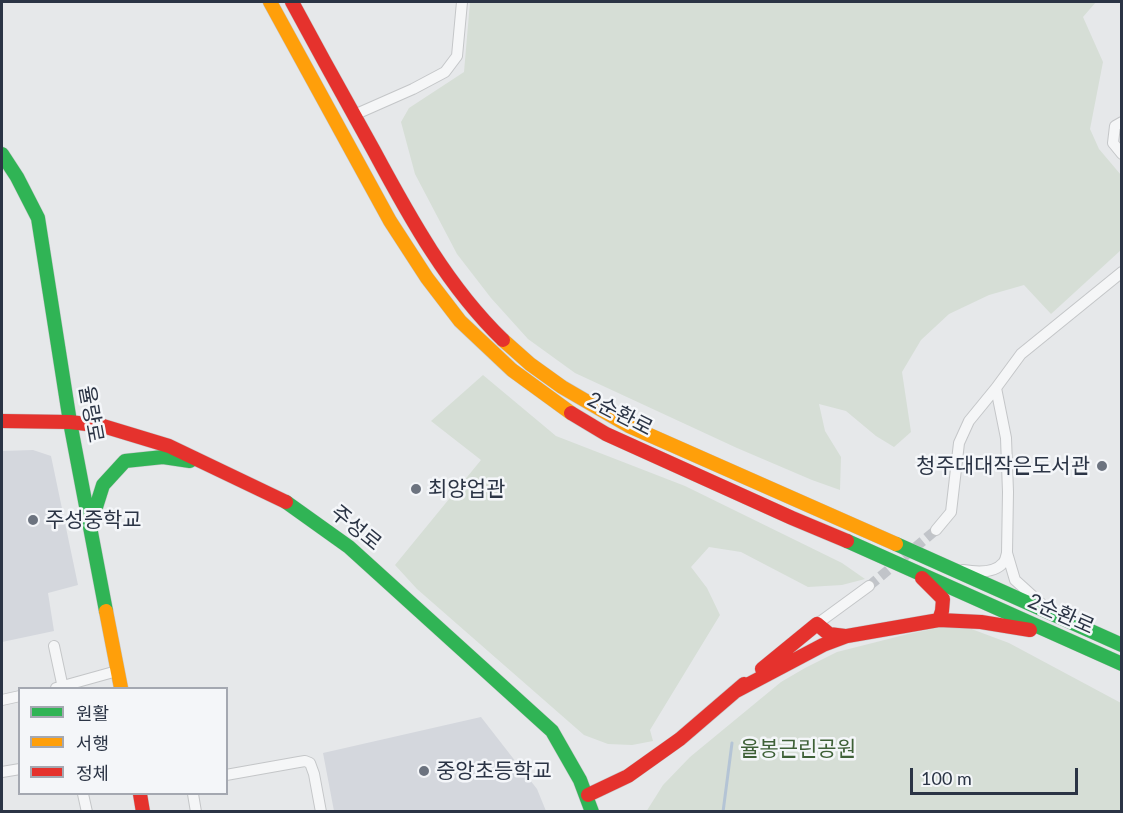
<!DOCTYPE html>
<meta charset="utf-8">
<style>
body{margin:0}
#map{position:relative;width:1123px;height:813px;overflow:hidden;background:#e6e8ea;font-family:Lato,"Noto Sans KR",sans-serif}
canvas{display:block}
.frame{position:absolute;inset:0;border:3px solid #2b3445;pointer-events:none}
.legend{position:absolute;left:18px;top:687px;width:210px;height:108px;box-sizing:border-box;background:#f4f6f9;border:2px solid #a4a8b1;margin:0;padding:8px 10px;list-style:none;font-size:18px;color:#2b3445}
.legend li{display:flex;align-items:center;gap:12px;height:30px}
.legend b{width:30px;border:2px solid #a4a8b1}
.scale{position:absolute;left:910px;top:768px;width:168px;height:27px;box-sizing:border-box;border:3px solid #2b3445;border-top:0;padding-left:8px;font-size:18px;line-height:21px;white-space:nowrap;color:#2b3445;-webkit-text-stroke:4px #f4f6f9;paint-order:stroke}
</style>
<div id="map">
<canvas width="1123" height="813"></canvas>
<div class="frame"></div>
<ul class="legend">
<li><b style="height:8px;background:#30b455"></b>원활</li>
<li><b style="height:8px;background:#ff9f0a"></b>서행</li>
<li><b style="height:8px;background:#e5322d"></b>정체</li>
</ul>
<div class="scale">100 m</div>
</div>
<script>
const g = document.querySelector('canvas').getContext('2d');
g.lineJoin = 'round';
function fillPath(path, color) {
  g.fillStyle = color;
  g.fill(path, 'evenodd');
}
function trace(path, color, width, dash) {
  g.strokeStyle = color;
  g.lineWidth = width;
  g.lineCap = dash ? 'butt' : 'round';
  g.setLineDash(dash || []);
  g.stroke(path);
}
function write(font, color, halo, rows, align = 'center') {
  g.font = font + ' Lato,"Noto Sans KR",sans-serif';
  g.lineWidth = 5;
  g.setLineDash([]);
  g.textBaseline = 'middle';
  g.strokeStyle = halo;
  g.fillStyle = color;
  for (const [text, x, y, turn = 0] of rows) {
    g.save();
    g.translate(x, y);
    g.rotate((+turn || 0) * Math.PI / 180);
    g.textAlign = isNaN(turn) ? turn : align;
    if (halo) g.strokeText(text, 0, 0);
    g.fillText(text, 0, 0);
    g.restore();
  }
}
fillPath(new Path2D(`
 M 33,450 L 51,456 L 78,585 L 48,593 L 54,631 L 2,642 L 2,451 Z
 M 481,717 L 537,789 L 546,811 L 334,811 L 323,753 Z`), '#d4d7dd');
fillPath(new Path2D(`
 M 470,2 L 1096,2 L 1083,17 L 1103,62 L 1090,129 L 1099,149 L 1121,175 L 1121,250 L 1051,314 L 1024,285 L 989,295 L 949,314 L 921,340 L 902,372 L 911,432 L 894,447 L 876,436 L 846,411 L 819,404 L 825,431 L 841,457 L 840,490 L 812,480 L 737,448 L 575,373 L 528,339 L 491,298 L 457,254 L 415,174 L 401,122 L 409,108 L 464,72 Z
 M 483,375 L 556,436 L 685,486 L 842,563 L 865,579 L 842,585 L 808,587 L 741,552 L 709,547 L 691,567 L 707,588 L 720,615 L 650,730 L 653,741 L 632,745 L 608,744 L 584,735 L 417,589 L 395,565 L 481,460 L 431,421 Z
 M 958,624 L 1009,643 L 1121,703 L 1121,811 L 646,812 L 663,785 L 690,757 L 781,682 L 805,668 L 837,652 L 908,634 Z`), '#d6ded6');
trace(new Path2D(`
 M 723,812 L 732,743`), '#b4c4d5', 3);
trace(new Path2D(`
 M 869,586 L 936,530`), '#c1c4c9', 10, [10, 5]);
const street = new Path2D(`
 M 354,115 L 413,89 L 445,72 L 457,56 L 462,2
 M 1122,122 L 1115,126 L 1113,143 L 1122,154
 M 996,388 L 1006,438 L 1008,492 L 1007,553 L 1015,580 L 1047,609
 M 936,530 L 951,512 L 959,443 L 969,421 L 996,388 L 1021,354 L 1122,272
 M 963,570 C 975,572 994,574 1003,563 C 1006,560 1006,556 1007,553
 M 817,624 L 869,586
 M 54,646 L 63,688
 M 56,688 L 117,671
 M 2,700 L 20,696
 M 2,772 L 20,769
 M 226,775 L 299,762 L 305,761 L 310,763 L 314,774 L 321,812
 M 83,794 L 87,812
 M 193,794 L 196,812`);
const fast = new Path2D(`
 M 2,154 L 17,177 L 38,218 L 70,422 L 106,611
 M 286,502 L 349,547 L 552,731 L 580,780 L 592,812
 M 91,523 L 103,485 L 125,461 L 163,457 L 190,461
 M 847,541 L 1122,664
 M 896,544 L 1122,645`);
const slow = new Path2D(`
 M 270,2 L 390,221 L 427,278 L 460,321 L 512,370 L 571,413
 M 503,340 L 530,364 L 562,387 L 629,426 L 896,544
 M 106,611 L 121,688`);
const jam = new Path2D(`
 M 292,2 C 319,52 346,101 374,151 C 410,218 448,287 503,340
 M 571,413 L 606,434 L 792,518 L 847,541
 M 2,421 L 70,422 L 103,426 L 169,446 L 286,502
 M 922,578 L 943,599 L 942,611 L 939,620
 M 762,669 L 817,624 L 829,634 L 845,636
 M 736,691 L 823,645 L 847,636 L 939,620 L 981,622 L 1030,630
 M 140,794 L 143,812
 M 588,795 L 628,776 L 680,739 L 744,684`);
trace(street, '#c4c6c8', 12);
trace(fast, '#c4c6c8', 15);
trace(slow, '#c4c6c8', 15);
trace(jam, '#c4c6c8', 15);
trace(street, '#f5f6f7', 10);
trace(fast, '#30b455', 14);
trace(slow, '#ff9f0a', 14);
trace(jam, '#e5322d', 14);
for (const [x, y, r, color] of [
 [1102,466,6,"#6c737f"],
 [416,489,6,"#6c737f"],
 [33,520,6,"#6c737f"],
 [424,771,6,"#6c737f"]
]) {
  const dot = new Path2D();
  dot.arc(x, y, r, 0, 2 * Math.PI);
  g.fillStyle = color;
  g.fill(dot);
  trace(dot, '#f4f6f9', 2);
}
write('21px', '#2b3445', '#f4f6f9', [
 ["율량로",91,414,80],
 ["2순환로",620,414,27],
 ["주성로",356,528,39],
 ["2순환로",1061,614,24]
]);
write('21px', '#2b3445', '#f4f6f9', [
 ["청주대대작은도서관",1090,466,"right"],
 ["최양업관",428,489],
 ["주성중학교",45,520],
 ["중앙초등학교",436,771]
], 'left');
write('21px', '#3f6138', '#f4f6f9', [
 ["율봉근린공원",798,749]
]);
</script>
